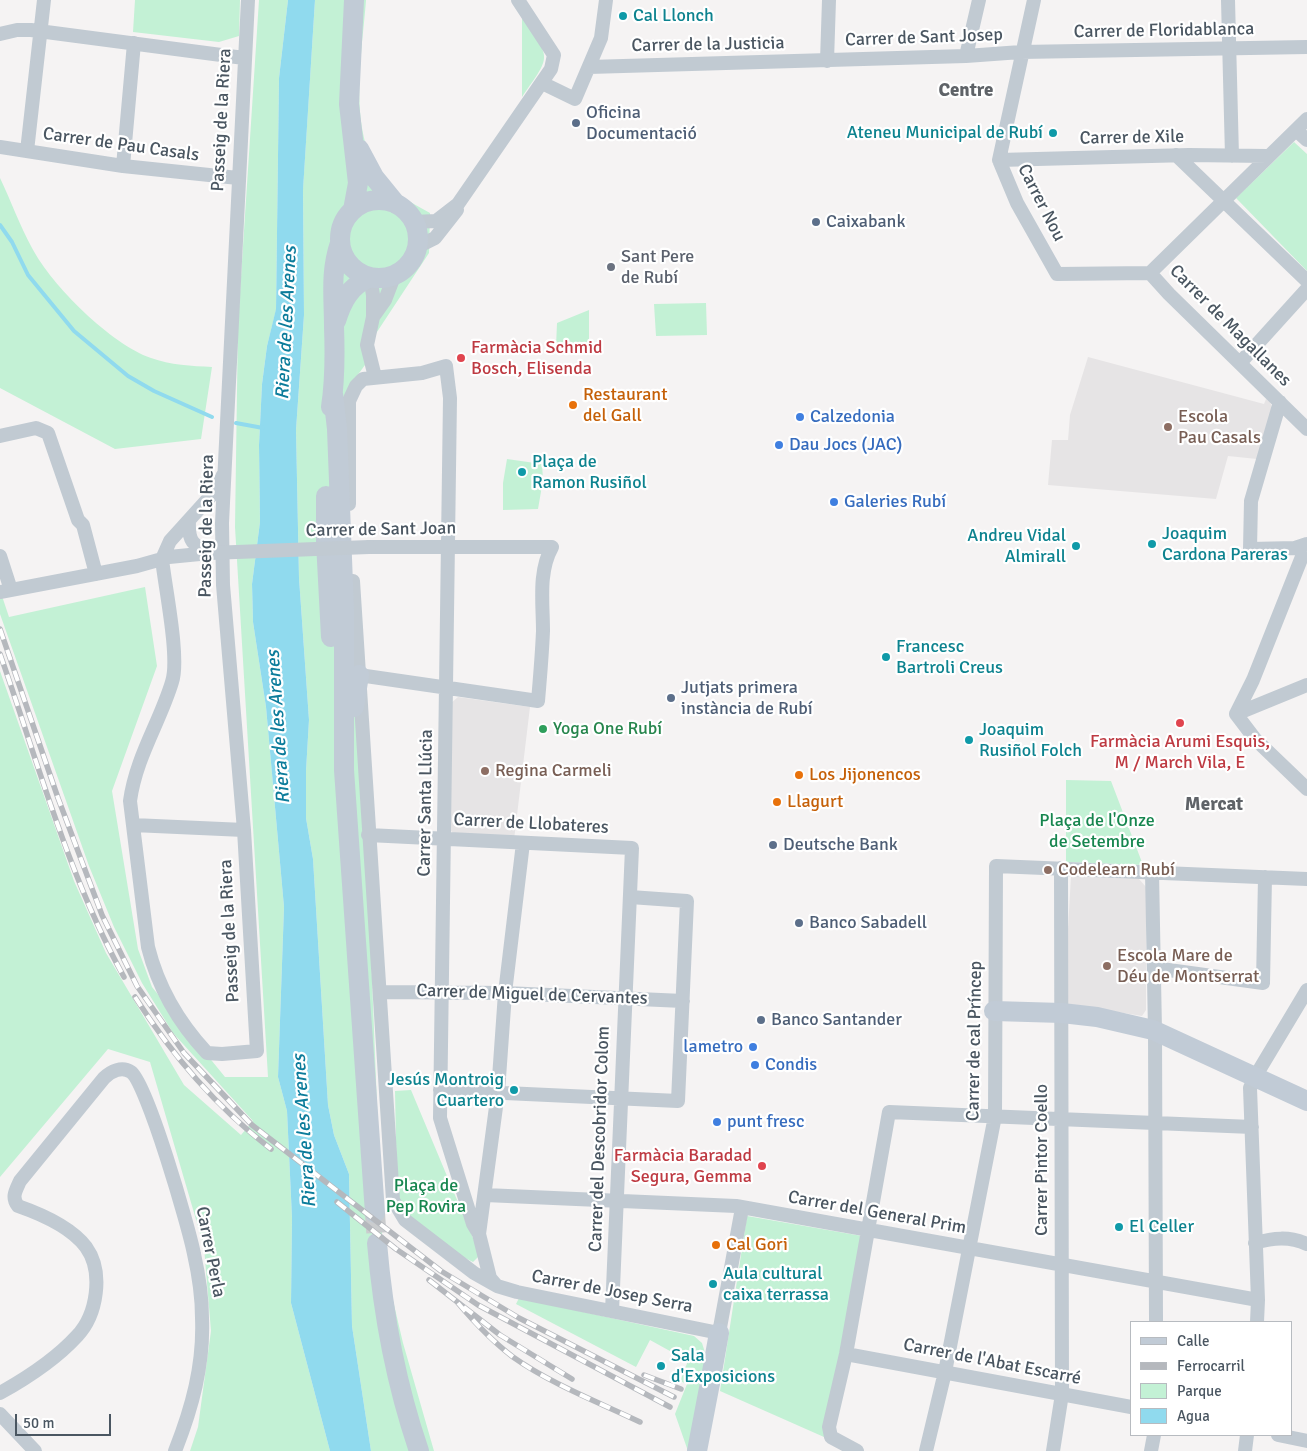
<!DOCTYPE html>
<meta charset="utf-8">
<style>
body{margin:0}
#map{position:relative;width:1307px;height:1451px;overflow:hidden;background:#f5f3f3;font-family:Signika,sans-serif}
canvas{display:block}
.legend{position:absolute;left:1130px;top:1321px;width:162px;height:115px;box-sizing:border-box;background:#fff;border:1px solid #b7bbc0;margin:0;padding:6px 9px;list-style:none;font-size:15px;color:#4a5661}
.legend li{display:flex;align-items:center;gap:10px;height:25px}
.legend b{width:25px;border:1px solid #b7bbc0}
.scale{position:absolute;left:15px;top:1414px;width:96px;height:22px;box-sizing:border-box;border:2px solid #4a5661;border-top:0;padding-left:6px;font-size:15px;line-height:18px;white-space:nowrap;color:#4a5661;-webkit-text-stroke:4px #fff;paint-order:stroke}
</style>
<div id="map">
<canvas width="1307" height="1451"></canvas>
<ul class="legend">
<li><b style="height:6px;background:#c1cbd6"></b>Calle</li>
<li><b style="height:6px;background:#b5b8bd"></b>Ferrocarril</li>
<li><b style="height:14px;background:#c3f1d5"></b>Parque</li>
<li><b style="height:14px;background:#90daee"></b>Agua</li>
</ul>
<div class="scale">50 m</div>
</div>
<script>
const g = document.querySelector('canvas').getContext('2d');
g.lineJoin = 'round';
function fillPath(path, color) {
  g.fillStyle = color;
  g.fill(path, 'evenodd');
}
function trace(path, color, width, dash) {
  g.strokeStyle = color;
  g.lineWidth = width;
  g.lineCap = dash ? 'butt' : 'round';
  g.setLineDash(dash || []);
  g.stroke(path);
}
function write(font, color, halo, rows, align = 'center') {
  g.font = font + ' Signika,sans-serif';
  g.lineWidth = 4.5;
  g.setLineDash([]);
  g.textBaseline = 'middle';
  g.strokeStyle = halo;
  g.fillStyle = color;
  for (const [text, x, y, turn = 0] of rows) {
    g.save();
    g.translate(x, y);
    g.rotate((+turn || 0) * Math.PI / 180);
    g.textAlign = isNaN(turn) ? turn : align;
    if (halo) g.strokeText(text, 0, 0);
    g.fillText(text, 0, 0);
    g.restore();
  }
}
fillPath(new Path2D(`
 M 1088,357 L 1264,404 L 1266,399 L 1270,402 L 1273,410 L 1257,459 L 1228,456 L 1216,499 L 1048,485 L 1052,440 L 1068,440 L 1070,415 Z
 M 458,697 L 530,707 L 514,840 L 456,836 L 448,828 L 450,704 Z
 M 1071,876 L 1139,879 L 1146,887 L 1146,1010 L 1142,1016 L 1068,1004 L 1068,929 Z`), '#e6e4e5');
fillPath(new Path2D(`
 M 135,0 L 240,0 L 239,36 L 219,42 L 133,32 Z
 M 259,0 L 288,0 L 279,78 L 276,310 L 267,346 L 262,384 L 259,445 L 260,522 L 252,584 L 253,622 L 266,707 L 284,907 L 278,1077 L 287,1111 L 292,1218 L 291,1303 L 330,1451 L 190,1451 L 198,1427 L 211,1331 L 204,1247 L 150,1062 L 108,1049 L 0,1177 L 0,671 L 74,881 L 106,953 L 184,1085 L 241,1135 L 253,1121 L 173,1033 L 142,983 L 114,927 L 89,866 L 0,614 L 0,590 L 9,617 L 145,587 L 157,666 L 112,791 L 138,949 L 152,987 L 225,1077 L 268,1077 L 235,527 L 238,323 Z
 M 315,0 L 366,0 C 362,57 344,145 392,188 C 403,198 417,206 430,213 L 429,253 L 375,335 L 365,365 L 354,380 L 345,524 L 370,928 L 383,1258 L 403,1343 L 434,1451 L 371,1451 L 352,1326 L 349,1174 L 334,1135 L 328,1105 L 313,859 L 306,818 L 306,771 L 309,720 L 299,578 L 296,430 L 304,315 L 303,189 Z
 M 522,17 C 552,60 551,55 522,97 Z
 M 1294,142 L 1307,154 L 1307,271 L 1236,198 Z
 M 0,178 C 11,201 20,226 32,248 C 52,286 111,344 151,358 C 170,365 192,366 212,367 L 201,439 L 115,449 L 0,388 Z
 M 706,303 L 707,335 L 656,336 L 654,304 Z
 M 589,310 L 589,346 L 556,347 L 557,323 Z
 M 507,459 L 542,464 L 543,480 L 538,509 L 503,510 L 503,483 Z
 M 1066,780 L 1111,781 L 1143,865 L 1066,862 Z
 M 411,1090 L 478,1250 L 478,1257 L 473,1262 L 463,1257 L 403,1211 L 397,1190 L 395,1091 Z
 M 747,1216 L 862,1236 L 824,1437 L 720,1391 Z
 M 519,1298 L 694,1336 L 702,1343 L 707,1359 L 688,1451 L 675,1414 L 687,1384 L 680,1381 L 688,1361 L 650,1340 L 636,1367 L 516,1304 Z`), '#c3f1d5');
fillPath(new Path2D(`
 M 288,0 L 315,0 L 303,190 L 304,315 L 296,430 L 299,578 L 309,720 L 306,771 L 306,818 L 313,859 L 328,1105 L 334,1135 L 349,1174 L 352,1326 L 371,1451 L 330,1451 L 291,1303 L 292,1218 L 287,1111 L 278,1077 L 284,907 L 266,707 L 253,622 L 252,584 L 260,522 L 259,445 L 262,384 L 267,346 L 276,309 L 279,78 Z`), '#90daee');
trace(new Path2D(`
 M 0,225 L 12,242 L 28,275 L 74,331 L 128,376 L 154,391 L 212,417
 M 236,423 L 263,428`), '#90daee', 4);
trace(new Path2D(`
 M 375,1213 L 377,1243`), '#caccce', 20, [20, 10]);
trace(new Path2D(`
 M 1034,0 L 999,160 L 1017,203 L 1057,274 L 1150,273 L 1169,294 L 1307,429
 M 1228,0 L 1232,156
 M 0,34 L 17,30 L 31,30 L 244,58
 M 966,56 L 979,0
 M 827,61 L 829,0
 M 589,67 L 966,56 L 1021,52 L 1307,47
 M 542,83 L 575,99 L 601,38 L 606,0
 M 1296,130 L 1307,140
 M 0,147 L 123,166 L 238,178
 M 27,151 L 44,0
 M 1176,155 L 1307,281
 M 999,160 L 1189,155 L 1267,156
 M 123,166 L 134,43
 M 414,222 L 436,221 L 458,204 L 551,69 L 554,55 L 518,0
 M 417,247 L 435,238 L 457,210
 M 1150,273 L 1307,119
 M 370,277 L 373,295 L 373,317 L 367,345 L 375,377
 M 373,317 L 385,300 L 395,274
 M 1240,363 L 1307,289
 M 1280,402 L 1251,501 L 1250,549 L 1295,548 L 1307,544
 M 0,436 L 36,428 L 48,433 L 78,520 L 83,525 L 96,574
 M 349,504 L 349,401 L 356,386 L 363,379 L 422,373 L 446,366 L 450,398 L 440,1118 L 473,1224 L 479,1234
 M 189,521 C 188,542 193,545 210,553
 M 0,556 L 11,590
 M 162,559 C 165,587 180,658 172,682 C 160,722 136,757 130,801 L 148,947 C 158,987 179,1023 207,1053 L 222,1054 L 257,1051 L 244,830 L 223,585 L 222,523 L 248,0
 M 162,559 L 170,541 L 217,489 L 223,475
 M 353,581 L 393,1200 L 405,1220 L 474,1273 L 497,1286 L 517,1292 L 719,1333 L 742,1208
 M 0,592 L 137,566 L 169,557 L 210,553
 M 359,675 L 538,701 C 540,678 542,655 543,631 C 543,603 538,572 552,547 L 369,547
 M 1236,714 L 1253,680 L 1307,544
 M 1236,714 L 1255,739 L 1307,789
 M 1236,714 L 1307,685
 M 133,825 L 244,830
 M 368,835 L 632,848 L 612,1311
 M 1152,872 L 1155,1031 L 1156,1322
 M 1154,968 L 1263,983 L 1265,877
 M 381,992 L 505,993 L 683,1001
 M 440,1090 L 678,1101 L 687,901 L 630,897
 M 485,1195 L 736,1206 L 1258,1300
 M 1255,1243 C 1273,1238 1289,1236 1307,1244
 M 497,1286 L 490,1278 L 479,1234 L 498,1092 L 505,993 L 523,843
 M 1257,1322 L 1258,1300 L 1250,1088 L 1255,1077 L 1307,990
 M 846,1354 L 1131,1407
 M 0,1393 C 27,1378 56,1359 77,1336 C 97,1315 104,1272 86,1247 C 71,1227 41,1214 18,1206 C 11,1197 16,1190 20,1181 L 104,1078 C 111,1071 122,1066 131,1072 C 147,1083 189,1228 194,1254 C 199,1276 202,1297 202,1318 C 204,1365 192,1408 175,1451
 M 0,1414 L 35,1451
 M 1278,1435 L 1307,1441
 M 857,1451 L 831,1437 L 829,1427 L 846,1354 L 889,1112 L 1252,1127
 M 926,1451 L 945,1372 L 995,1116 L 996,866 L 1307,879
 M 1053,1451 L 1062,1394 L 1061,868
 M 1151,1451 L 1154,1435
 M 1245,1451 L 1247,1435`), '#c1cad2', 14);
trace(new Path2D(`
 M 359,149 L 374,177 L 396,204
 M340 239a39 39 0 1 1 78 0a39 39 0 1 1-78 0Z
 M 353,210 L 358,183 L 349,104 L 354,0
 M 336,321 C 342,301 350,286 370,277
 M 333,394 L 337,429 L 344,610 L 344,770 L 375,1213
 M 331,407 C 335,381 335,353 334,327 C 334,298 330,272 340,243
 M 326,496 L 326,542 L 331,637
 M 354,707 L 359,675
 M 994,1011 L 1062,1013 L 1097,1017 L 1153,1030 L 1307,1101
 M 377,1243 C 383,1314 396,1384 419,1451
 M 710,1383 L 719,1333`), '#c1cbd6', 20);
const rail = new Path2D(`
 M 0,629 L 58,798 L 102,915 L 137,986 L 184,1053 L 252,1125 L 441,1271 L 519,1318 L 674,1397
 M 0,654 C 38,762 68,876 124,977
 M 135,997 C 173,1056 215,1106 271,1149
 M 337,1202 L 396,1249 L 478,1305 L 670,1407
 M 429,1280 L 500,1335 L 572,1379
 M 458,1303 C 475,1323 492,1341 513,1357 C 551,1384 598,1402 640,1422
 M 644,1375 L 681,1389`);
trace(rail, '#b5b8bd', 5.5);
trace(rail, '#fff', 4, [11]);
trace(new Path2D(`
 M 210,553 L 369,547`), '#c1cad2', 14);
trace(new Path2D(`
 M 697,1451 L 710,1383`), '#c1cbd6', 20);
for (const [x, y, r, color] of [
 [623,16,5,"#0f9aa8"],
 [576,123,5,"#5c6f8a"],
 [1053,133,5,"#0f9aa8"],
 [816,222,5,"#5c6f8a"],
 [611,267,5,"#6b7280"],
 [461,358,5,"#e0444e"],
 [573,405,5,"#e8710a"],
 [800,417,5,"#3f7fe0"],
 [1168,427,5,"#8d6e63"],
 [779,445,5,"#3f7fe0"],
 [522,472,5,"#0f9aa8"],
 [834,502,5,"#3f7fe0"],
 [1152,544,5,"#0f9aa8"],
 [1076,546,5,"#0f9aa8"],
 [886,657,5,"#0f9aa8"],
 [671,698,5,"#5c6f8a"],
 [1180,723,5,"#e0444e"],
 [543,729,5,"#2e9e5b"],
 [969,740,5,"#0f9aa8"],
 [485,771,5,"#8d6e63"],
 [799,775,5,"#e8710a"],
 [777,802,5,"#e8710a"],
 [773,845,5,"#5c6f8a"],
 [1048,870,5,"#8d6e63"],
 [799,923,5,"#5c6f8a"],
 [1107,966,5,"#8d6e63"],
 [761,1020,5,"#5c6f8a"],
 [753,1047,5,"#3f7fe0"],
 [755,1065,5,"#3f7fe0"],
 [514,1090,5,"#0f9aa8"],
 [717,1122,5,"#3f7fe0"],
 [762,1166,5,"#e0444e"],
 [1119,1227,5,"#0f9aa8"],
 [716,1245,5,"#e8710a"],
 [713,1284,5,"#0f9aa8"],
 [661,1366,5,"#0f9aa8"]
]) {
  const dot = new Path2D();
  dot.arc(x, y, r, 0, 2 * Math.PI);
  g.fillStyle = color;
  g.fill(dot);
  trace(dot, '#fff', 2);
}
write('18px', '#0d838f', '#fff', [
 ["Cal Llonch",633,16],
 ["Ateneu Municipal de Rubí",1043,133,"right"],
 ["Plaça de",532,462],
 ["Ramon Rusiñol",532,483],
 ["Joaquim",1162,534],
 ["Cardona Pareras",1162,555],
 ["Andreu Vidal",1066,536,"right"],
 ["Almirall",1066,557,"right"],
 ["Francesc",896,647],
 ["Bartroli Creus",896,668],
 ["Joaquim",979,730],
 ["Rusiñol Folch",979,751],
 ["Jesús Montroig",504,1080,"right"],
 ["Cuartero",504,1101,"right"],
 ["El Celler",1129,1227],
 ["Aula cultural",723,1274],
 ["caixa terrassa",723,1295],
 ["Sala",671,1356],
 ["d'Exposicions",671,1377]
], 'left');
write('18px', '#4a5661', '#fff', [
 ["Carrer de Floridablanca",1164,31,-1],
 ["Carrer de Sant Josep",924,38,-2],
 ["Carrer de la Justicia",708,45,-1],
 ["Passeig de la Riera",222,120,-87],
 ["Carrer de Xile",1132,138,-1],
 ["Carrer de Pau Casals",121,145,8],
 ["Carrer Nou",1041,203,63],
 ["Carrer de Magallanes",1230,326,45],
 ["Passeig de la Riera",207,526,-89],
 ["Carrer de Sant Joan",381,530,-1],
 ["Carrer Santa Llúcia",426,803,-89],
 ["Carrer de Llobateres",531,824,3],
 ["Passeig de la Riera",230,931,-93],
 ["Carrer de Miguel de Cervantes",532,995,2],
 ["Carrer de cal Príncep",975,1041,-89],
 ["Carrer del Descobridor Colom",600,1139,-88],
 ["Carrer Pintor Coello",1042,1160,-90],
 ["Carrer del General Prim",877,1213,10],
 ["Carrer Perla",210,1252,79],
 ["Carrer de Josep Serra",612,1292,11],
 ["Carrer de l'Abat Escarré",992,1362,11]
]);
write('18px', '#4e5e75', '#fff', [
 ["Oficina",586,113],
 ["Documentació",586,134],
 ["Caixabank",826,222],
 ["Jutjats primera",681,688],
 ["instància de Rubí",681,709],
 ["Deutsche Bank",783,845],
 ["Banco Sabadell",809,923],
 ["Banco Santander",771,1020]
], 'left');
write('18px', '#5b616d', '#fff', [
 ["Sant Pere",621,257],
 ["de Rubí",621,278]
], 'left');
write('18px', '#be3a42', '#fff', [
 ["Farmàcia Schmid",471,348],
 ["Bosch, Elisenda",471,369],
 ["Farmàcia Arumi Esquis,",1180,742,"center"],
 ["M / March Vila, E",1180,763,"center"],
 ["Farmàcia Baradad",752,1156,"right"],
 ["Segura, Gemma",752,1177,"right"]
], 'left');
write('18px', '#c56008', '#fff', [
 ["Restaurant",583,395],
 ["del Gall",583,416],
 ["Los Jijonencos",809,775],
 ["Llagurt",787,802],
 ["Cal Gori",726,1245]
], 'left');
write('18px', '#366cbe', '#fff', [
 ["Calzedonia",810,417],
 ["Dau Jocs (JAC)",789,445],
 ["Galeries Rubí",844,502],
 ["lametro",743,1047,"right"],
 ["Condis",765,1065],
 ["punt fresc",727,1122]
], 'left');
write('18px', '#785e54', '#fff', [
 ["Escola",1178,417],
 ["Pau Casals",1178,438],
 ["Regina Carmeli",495,771],
 ["Codelearn Rubí",1058,870],
 ["Escola Mare de",1117,956],
 ["Déu de Montserrat",1117,977]
], 'left');
write('18px', '#27864d', '#fff', [
 ["Yoga One Rubí",553,729]
], 'left');
write('18px', '#17864f', '#fff', [
 ["Plaça de l'Onze",1097,821],
 ["de Setembre",1097,842],
 ["Plaça de",426,1186],
 ["Pep Rovira",426,1207]
]);
write('bold 19px', '#5f6368', '#fff', [
 ["Centre",966,91],
 ["Mercat",1214,805]
]);
write('italic 19px', '#0c7c9b', '#fff', [
 ["Riera de les Arenes",287,323,-87],
 ["Riera de les Arenes",279,727,-94],
 ["Riera de les Arenes",305,1131,-94]
]);
</script>
